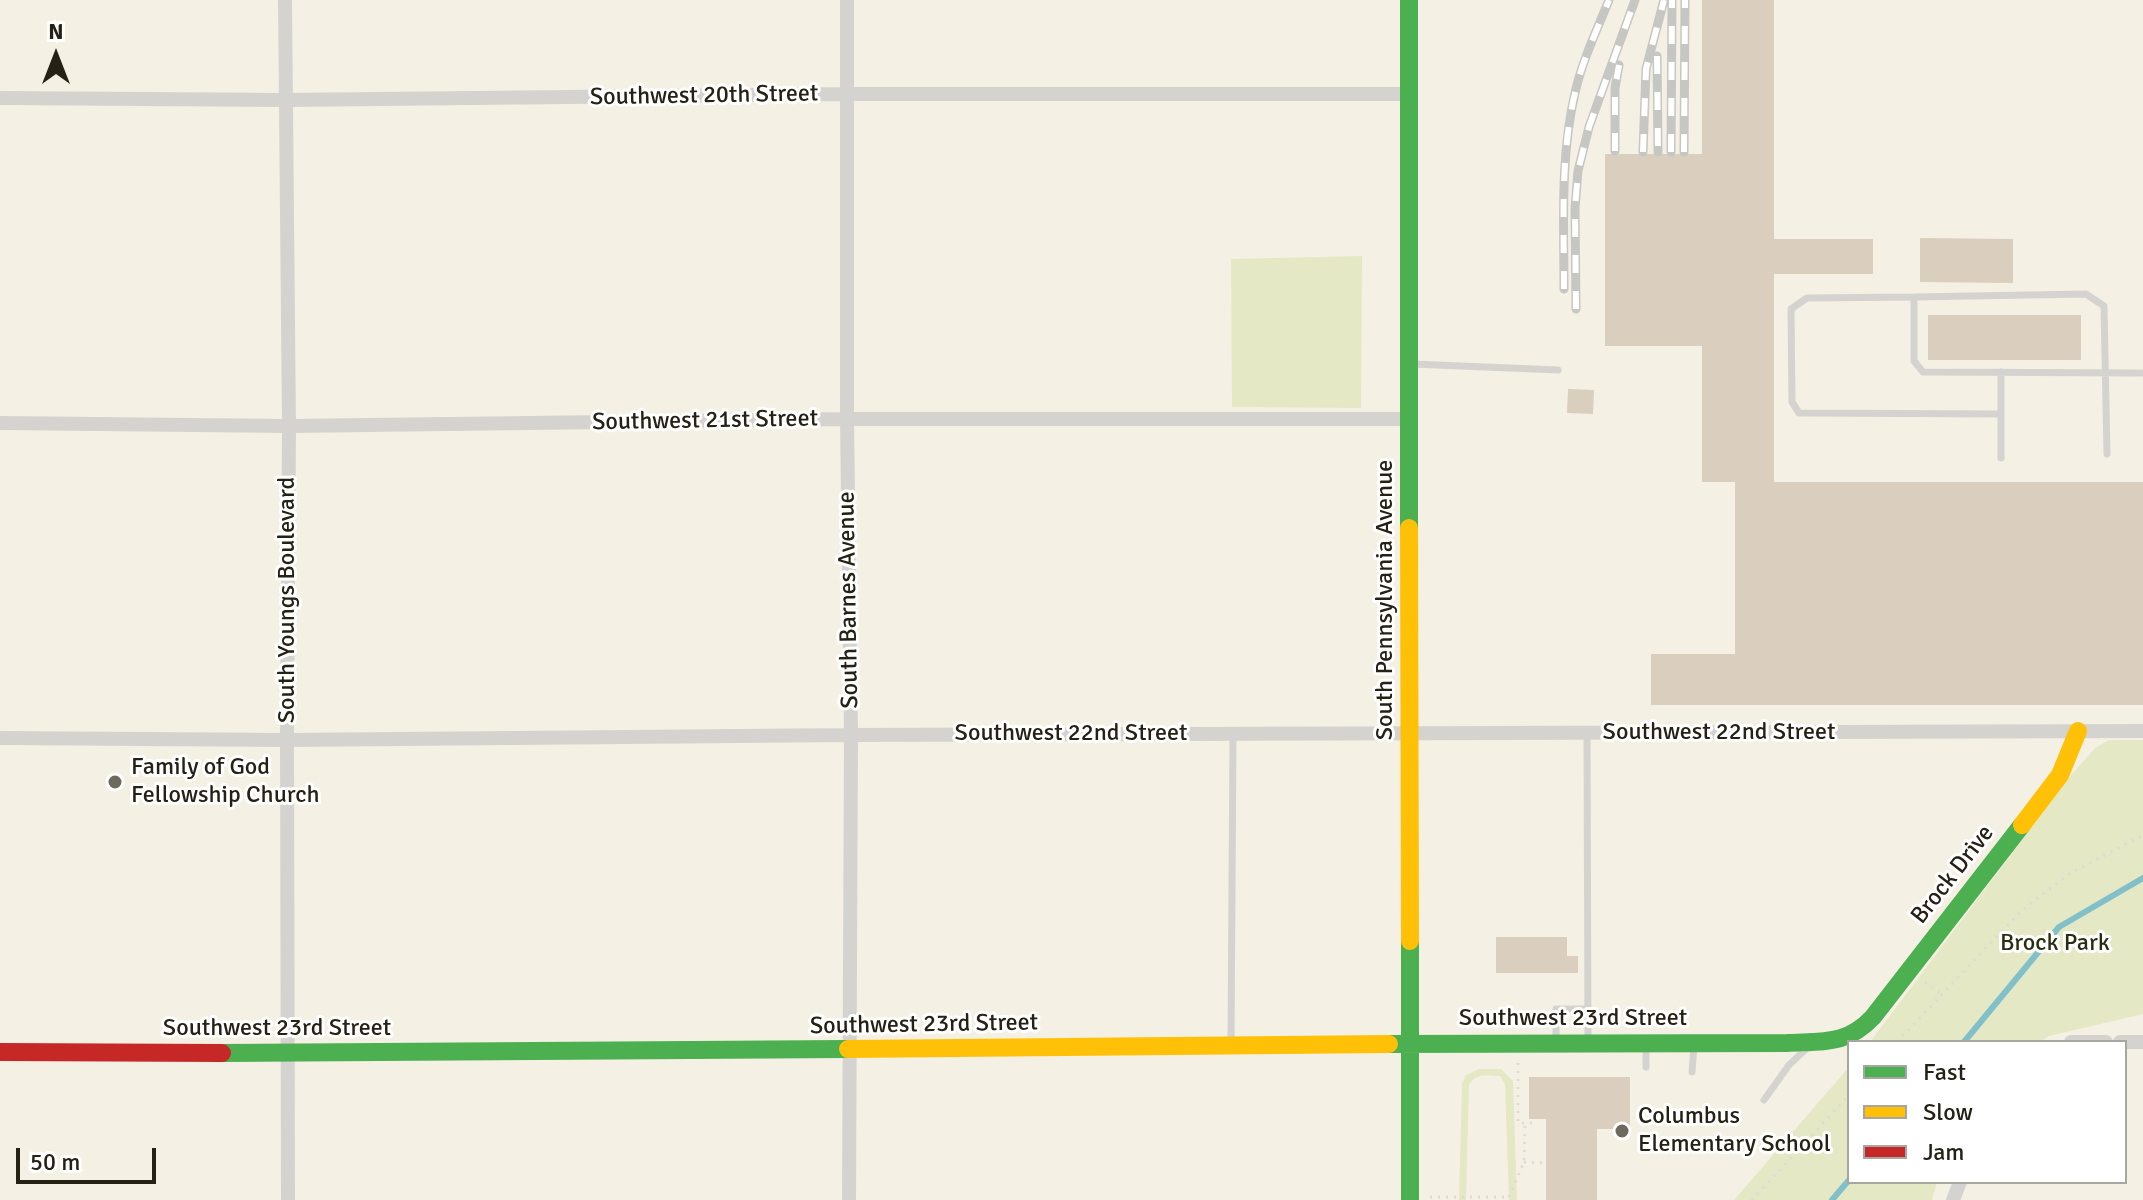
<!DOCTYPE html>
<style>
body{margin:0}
#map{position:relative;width:2143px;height:1200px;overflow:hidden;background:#f5f0e4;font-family:Signika,sans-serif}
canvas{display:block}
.legend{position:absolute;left:1847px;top:1040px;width:280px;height:144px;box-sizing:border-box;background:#fff;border:2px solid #a8a6a1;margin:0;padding:10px 14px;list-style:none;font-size:24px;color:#252115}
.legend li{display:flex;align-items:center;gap:16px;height:40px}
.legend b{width:40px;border:2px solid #a8a6a1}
.north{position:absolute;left:16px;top:16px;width:80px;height:80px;-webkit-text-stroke:6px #fff;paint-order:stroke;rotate:0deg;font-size:22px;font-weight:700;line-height:32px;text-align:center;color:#252115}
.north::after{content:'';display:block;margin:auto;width:28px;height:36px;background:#252115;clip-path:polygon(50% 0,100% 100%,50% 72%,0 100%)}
.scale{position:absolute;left:16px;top:1148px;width:140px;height:36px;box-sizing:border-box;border:4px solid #252115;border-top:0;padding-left:10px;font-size:24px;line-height:28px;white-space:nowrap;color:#252115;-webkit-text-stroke:6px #fff;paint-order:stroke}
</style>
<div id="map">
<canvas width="2143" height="1200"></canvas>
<ul class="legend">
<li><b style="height:10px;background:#4caf50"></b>Fast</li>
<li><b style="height:10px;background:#ffc107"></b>Slow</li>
<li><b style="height:10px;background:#c62828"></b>Jam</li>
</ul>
<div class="north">N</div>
<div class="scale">50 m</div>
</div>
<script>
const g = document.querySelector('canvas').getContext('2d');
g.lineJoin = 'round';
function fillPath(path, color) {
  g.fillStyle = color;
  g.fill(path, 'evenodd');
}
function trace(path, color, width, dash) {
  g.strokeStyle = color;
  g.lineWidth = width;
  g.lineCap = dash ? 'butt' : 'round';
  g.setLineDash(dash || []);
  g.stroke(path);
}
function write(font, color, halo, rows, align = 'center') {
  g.font = font + ' Signika,sans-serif';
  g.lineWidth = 6;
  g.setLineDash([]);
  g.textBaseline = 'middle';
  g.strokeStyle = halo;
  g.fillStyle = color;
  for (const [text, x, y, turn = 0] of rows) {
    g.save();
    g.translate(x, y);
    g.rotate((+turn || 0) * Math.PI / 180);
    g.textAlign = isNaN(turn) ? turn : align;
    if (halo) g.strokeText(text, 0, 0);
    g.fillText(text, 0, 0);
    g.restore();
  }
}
fillPath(new Path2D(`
 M 1362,256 L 1361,408 L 1232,407 L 1231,259 Z
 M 2109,740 L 2143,740 L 2143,1014 L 2049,1036 L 2040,1042 L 1870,1042 L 2068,779 L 2095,748 Z
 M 1849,1067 L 1849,1182 L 1937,1182 L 1932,1200 L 1734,1200 Z
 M 1479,1069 L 1501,1069 L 1513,1081 L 1517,1200 L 1509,1200 L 1505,1084 L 1500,1076 C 1487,1076 1476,1072 1469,1085 L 1466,1200 L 1459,1200 L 1462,1084 L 1466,1075 Z`), '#e5e8c5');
trace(new Path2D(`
 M 1964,1042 L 2059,927 L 2143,878
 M 1832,1200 L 1849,1180`), '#81bfc9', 6);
fillPath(new Path2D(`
 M 1702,0 L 1774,0 L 1774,239 L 1873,239 L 1873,274 L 1774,274 L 1774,482 L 2143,482 L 2143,705 L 1651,705 L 1651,654 L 1735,654 L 1735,482 L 1702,482 L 1702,346 L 1605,346 L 1605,154 L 1702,154 Z
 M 1920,238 L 2013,239 L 2013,283 L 1920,282 Z
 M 1928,315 L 2081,315 L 2081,360 L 1928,360 Z
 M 1568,389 L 1594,390 L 1593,414 L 1567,413 Z
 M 1496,937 L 1567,937 L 1567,956 L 1578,956 L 1578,973 L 1496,973 Z
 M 1529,1077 L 1630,1077 L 1630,1129 L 1597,1129 L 1597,1200 L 1546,1200 L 1546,1119 L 1529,1119 Z`), '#dacebe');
trace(new Path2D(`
 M 1925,982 L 1941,994
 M 1897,1042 L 2021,911 L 2069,874 L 2143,835
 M 1518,1063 L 1518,1123 L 1535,1123
 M 1524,1162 L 1546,1163
 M 1430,1197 L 1509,1197
 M 1509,1197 L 1524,1162 L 1525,1123
 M 1752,1200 L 1849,1095`), '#dcdbd7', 3, [2, 6]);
trace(new Path2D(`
 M 1914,297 L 1807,298 L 1791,309 L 1792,402 L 1799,413 L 2001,414 L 2001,372
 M 1412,364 L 1558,370
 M 2001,414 L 2001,458
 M 2107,454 L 2104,306 L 2086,294 L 1914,297 L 1914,361 L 1923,372 C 1997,372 2070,372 2143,373
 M 1587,733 L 1588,1039
 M 1556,1041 L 1556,1009 L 1588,1009
 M 1231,1043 L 1233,734
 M 1646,1067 L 1646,1046
 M 1692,1072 L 1694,1046
 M 1764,1100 L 1789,1065 L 1806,1049`), '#d5d3cf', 7);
trace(new Path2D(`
 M 285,0 L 289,426 L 287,740 L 288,1200
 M 847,0 L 847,419 L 851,735 L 849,1200
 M 0,98 L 285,100 L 848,94 L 1409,94
 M 0,423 L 289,426 L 847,419 L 1409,419
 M 0,738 L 287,740 L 851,735 L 2143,731
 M 2071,1042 L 2106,1042
 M 2120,1042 L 2143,1042
 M 1953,1200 L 1960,1182`), '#d5d3cf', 14);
trace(new Path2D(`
 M 1409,0 L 1409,528
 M 1410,941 L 1410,1200
 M 1389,1044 L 1787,1043 C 1823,1041 1847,1045 1873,1017 L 2022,825
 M 222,1053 L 848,1049`), '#4caf50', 18);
trace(new Path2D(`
 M 1409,528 L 1410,941
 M 2022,825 L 2060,775 L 2078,731
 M 848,1049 L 1389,1044`), '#ffc107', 18);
trace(new Path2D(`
 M 0,1052 L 222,1053`), '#c62828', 18);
const rail = new Path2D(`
 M 1657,56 L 1658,152
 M 1615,151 L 1615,88 L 1619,65
 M 1643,152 L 1646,69 L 1664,0
 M 1671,152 L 1672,0
 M 1684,152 L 1685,0
 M 1564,289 C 1564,224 1560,157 1575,93 C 1582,61 1597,30 1609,0
 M 1576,309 L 1575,208 L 1578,171 L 1589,127 L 1635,0`);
trace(rail, '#c6c6c2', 9);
trace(rail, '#fff', 6, [18]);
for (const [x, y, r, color] of [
 [115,782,8,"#6e695d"],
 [1622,1131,8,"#6e695d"]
]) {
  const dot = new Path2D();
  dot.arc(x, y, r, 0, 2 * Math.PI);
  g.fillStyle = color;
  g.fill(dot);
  trace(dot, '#fff', 3);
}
write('24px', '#252115', '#fff', [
 ["Southwest 20th Street",704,96,-1],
 ["Southwest 21st Street",705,421,-1],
 ["South Youngs Boulevard",288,600,-90],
 ["South Barnes Avenue",849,600,-91],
 ["South Pennsylvania Avenue",1386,600,-90],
 ["Southwest 22nd Street",1719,733],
 ["Southwest 22nd Street",1071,734],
 ["Brock Drive",1953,875,-52],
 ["Southwest 23rd Street",1573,1019],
 ["Southwest 23rd Street",924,1025,-1],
 ["Southwest 23rd Street",277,1029]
]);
write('24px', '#252115', '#fff', [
 ["Family of God",131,768],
 ["Fellowship Church",131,796],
 ["Columbus",1638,1117],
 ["Elementary School",1638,1145]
], 'left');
write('24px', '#2a2e10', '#fff', [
 ["Brock Park",2055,944]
]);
</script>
